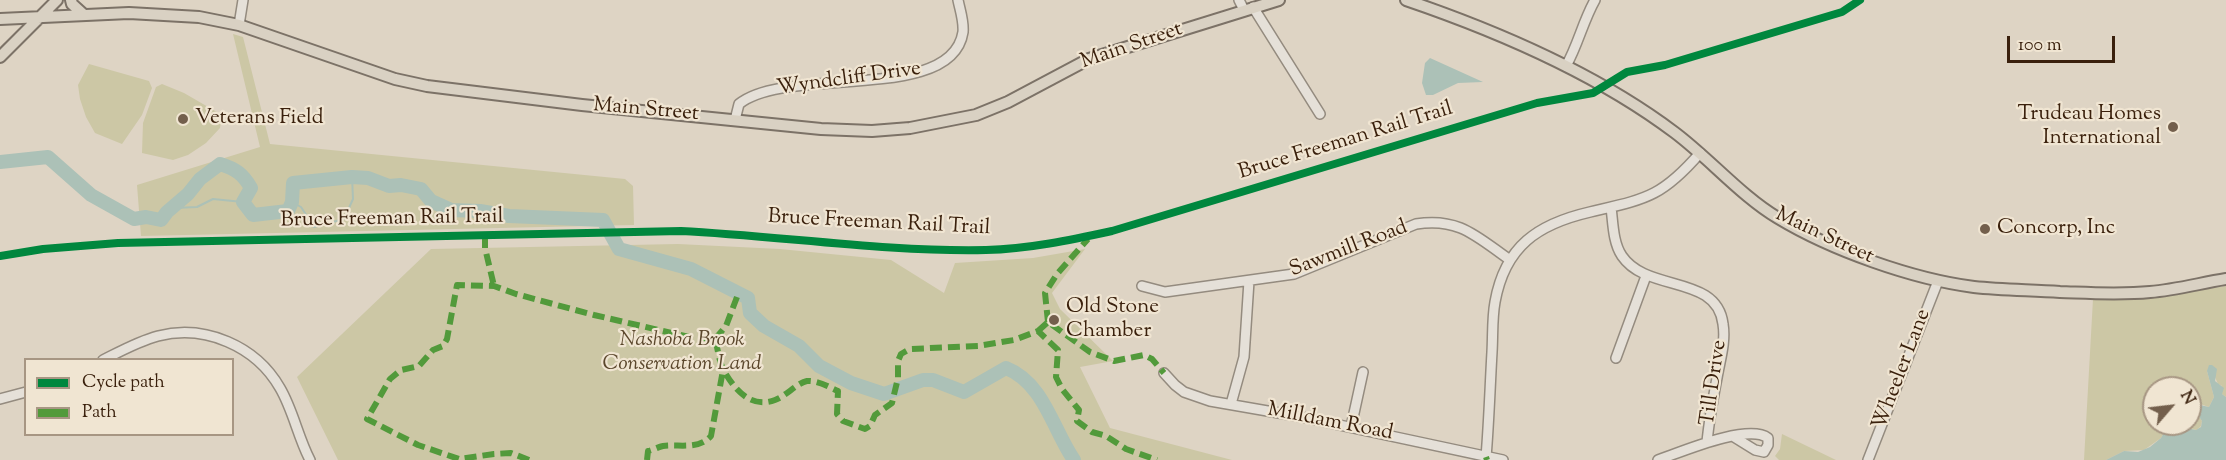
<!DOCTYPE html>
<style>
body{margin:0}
#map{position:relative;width:2226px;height:460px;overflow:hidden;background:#ded4c4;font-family:"Sorts Mill Goudy",serif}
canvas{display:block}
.legend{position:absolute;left:24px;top:358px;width:210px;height:78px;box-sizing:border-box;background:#f0e5d2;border:2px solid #a79683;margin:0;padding:8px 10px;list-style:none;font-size:18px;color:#3a200c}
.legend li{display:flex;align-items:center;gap:12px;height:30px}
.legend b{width:30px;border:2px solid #a79683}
.north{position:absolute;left:2142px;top:376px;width:60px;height:60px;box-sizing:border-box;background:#f0e5d2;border:2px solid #a79683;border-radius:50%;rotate:62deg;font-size:16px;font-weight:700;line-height:24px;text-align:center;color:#3a200c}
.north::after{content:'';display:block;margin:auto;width:21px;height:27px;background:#735f4c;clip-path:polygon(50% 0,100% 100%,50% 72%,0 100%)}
.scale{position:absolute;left:2007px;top:36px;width:108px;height:27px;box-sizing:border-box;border:3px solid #3a200c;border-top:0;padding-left:8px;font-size:18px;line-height:21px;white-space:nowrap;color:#3a200c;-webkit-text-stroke:4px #f0e5d2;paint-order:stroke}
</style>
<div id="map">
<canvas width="2226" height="460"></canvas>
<ul class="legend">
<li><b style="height:8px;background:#00873e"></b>Cycle path</li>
<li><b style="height:8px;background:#529a3b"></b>Path</li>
</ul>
<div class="north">N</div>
<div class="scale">100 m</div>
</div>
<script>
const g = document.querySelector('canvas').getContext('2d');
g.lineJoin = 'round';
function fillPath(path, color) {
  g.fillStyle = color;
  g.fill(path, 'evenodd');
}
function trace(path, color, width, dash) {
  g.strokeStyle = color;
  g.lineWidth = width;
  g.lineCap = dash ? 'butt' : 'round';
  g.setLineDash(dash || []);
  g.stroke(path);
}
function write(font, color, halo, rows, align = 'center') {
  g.font = font + ' "Sorts Mill Goudy",serif';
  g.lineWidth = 4.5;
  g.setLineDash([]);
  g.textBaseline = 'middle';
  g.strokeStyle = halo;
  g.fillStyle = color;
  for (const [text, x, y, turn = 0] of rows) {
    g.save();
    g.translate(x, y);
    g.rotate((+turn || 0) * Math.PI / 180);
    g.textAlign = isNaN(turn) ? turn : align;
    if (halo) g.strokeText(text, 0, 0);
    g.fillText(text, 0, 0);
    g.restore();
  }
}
fillPath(new Path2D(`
 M 233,34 L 243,37 L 270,144 L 625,179 L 633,186 L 634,225 L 141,236 L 137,185 L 260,147 Z
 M 89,64 L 149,81 L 152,88 L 142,115 L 122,144 L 95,133 L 86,117 L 80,99 L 78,85 Z
 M 162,84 L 184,93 L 222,115 L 220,128 L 206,143 L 188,155 L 173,160 L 142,153 L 143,123 L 156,87 Z
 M 678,244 L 780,249 L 891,260 L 944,293 L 955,263 L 1033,258 L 1085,249 L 1052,293 L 1060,309 L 1113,361 L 1080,367 L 1110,428 L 1232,460 L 338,460 L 297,377 L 431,249 Z
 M 2226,286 L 2226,397 L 2222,394 L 2222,386 L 2218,384 L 2215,377 L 2207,371 L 2214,397 L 2209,407 L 2200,404 L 2194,409 L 2202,421 L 2201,426 L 2197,430 L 2191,429 L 2187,424 L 2190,424 L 2190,388 L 2154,388 L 2154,424 L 2169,424 L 2161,438 L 2144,450 L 2124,451 L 2106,460 L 2084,460 L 2093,299 L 2147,299 Z
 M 1782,434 L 1836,460 L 1779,460 L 1775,456 L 1780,449 Z`), '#ccc7a5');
fillPath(new Path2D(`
 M 1430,58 L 1483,82 L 1458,83 L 1433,95 L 1426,95 L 1422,83 L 1425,63 Z
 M 2209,365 L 2212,365 L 2217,369 L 2215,381 L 2224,388 L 2222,394 L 2226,397 L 2226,460 L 2106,460 L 2124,451 L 2138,452 L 2150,447 L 2161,438 L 2169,424 L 2187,424 L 2191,429 L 2196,430 L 2201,427 L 2202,421 L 2194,409 L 2195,404 L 2209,407 L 2214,397 L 2207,371 Z`), '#acc1b7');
trace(new Path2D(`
 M 292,202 L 301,207 L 314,227 L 344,219 L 353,199 L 352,177
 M 174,208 L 197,207 L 213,199 L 243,202`), '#acc1b7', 2);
trace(new Path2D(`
 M 0,162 L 48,157 L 91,195 L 134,219 L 146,217 L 161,220 L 167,212 L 188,194 L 200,179 L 220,164 C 236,169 243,174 251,188 L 243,202 L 253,215 L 288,211 L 292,202 L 293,183 L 352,177 L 368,178 L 389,186 L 401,185 L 421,189 L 431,201 L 451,210 L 480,211 L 509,216 L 603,220 L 619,249 L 691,269 L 748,298 L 750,313 L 764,326 L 799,346 L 819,366 L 851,383 L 884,394 L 923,380 L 933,380 L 964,392 L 1006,368 C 1044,383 1053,430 1074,460`), '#acc1b7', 14);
const minor = new Path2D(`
 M 1239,0 L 1244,10
 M 1253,7 L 1320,114
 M 239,25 L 243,0
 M 1566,66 C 1578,45 1583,21 1595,0
 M 735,120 L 739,104 C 787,65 952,104 963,32 C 964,21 960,10 958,0
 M 1611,207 C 1613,223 1613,243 1622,256 C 1647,293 1717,274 1723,324 C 1726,342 1720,360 1717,378 C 1713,399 1709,421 1707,442
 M 1142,286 L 1165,292 L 1294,274 L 1416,224 C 1459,217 1477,237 1510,260
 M 1616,358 L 1646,276
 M 103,360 C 121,351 139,341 158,336 C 205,324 256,346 280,388 C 293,410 298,437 310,460
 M 1164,373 L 1175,385 L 1184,392 L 1210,401 L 1302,417 L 1503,460
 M 0,399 L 26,392
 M 1231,404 L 1244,357 L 1249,281
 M 1351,427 L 1363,372
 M 1486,457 C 1489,422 1490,387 1492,352 C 1493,335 1492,318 1495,302 C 1505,246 1538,224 1590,212 C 1645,199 1661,198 1700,153
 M 1658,460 C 1681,452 1748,423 1768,438 L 1768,445 L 1764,452 L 1755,450 L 1734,437
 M 1868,460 L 1938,281`);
const major = new Path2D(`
 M 71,0 L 72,4 L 83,14
 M 1406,0 C 1497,31 1597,74 1674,132 C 1709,158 1741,196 1778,218 C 1831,250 1912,279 1974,287 C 2002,290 2031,290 2060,292 C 2090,293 2120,295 2150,292 C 2175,290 2201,283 2226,279
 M 0,19 L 129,13 L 199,17 L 239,25 L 395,79 L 427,86 L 582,105 L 821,129 L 872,131 L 910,128 L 976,115 L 1008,102 L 1089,59 L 1279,0
 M 0,57 L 57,0`);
trace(minor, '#948b7f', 12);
trace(major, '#7c7267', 14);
trace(minor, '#e5e0d8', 9);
trace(major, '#d9d1c3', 10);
trace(new Path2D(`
 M 485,236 L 485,248 L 494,286
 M 1048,322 L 1045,293 L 1057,274 L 1088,239
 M 1038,331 L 1048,322 L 1090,352 L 1114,361 L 1144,355 L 1152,359 L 1164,373
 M 715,339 L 726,326 L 737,297
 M 1486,457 L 1487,460
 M 529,460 L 511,453 L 494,454 L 459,459 L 418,445 L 367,419 L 390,379 L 401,370 L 419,366 L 433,350 L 443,346 L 447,339 L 457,285 L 494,286 L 516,294 L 594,315 L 689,337 L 715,339 C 718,349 719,362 724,371 C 735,390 751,409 775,400 C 786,396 797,383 807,381 C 817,380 829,387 838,391 L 837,414 L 843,421 L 865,429 L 870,426 L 875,415 L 892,403 L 898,378 L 898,361 L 901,354 L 910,349 L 978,346 L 1014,340 L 1038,331 L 1058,350 L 1056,377 L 1062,389 L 1079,410 L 1077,421 L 1092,432 L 1106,436 L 1126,449 L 1157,460
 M 647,460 L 648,451 C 653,450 658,447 663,446 C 680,444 698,450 711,436 L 723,370`), '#529a3b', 6, [12, 6]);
trace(new Path2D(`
 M 0,256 L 43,249 L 118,243 L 681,231 C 782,236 884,252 986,250 C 1028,249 1071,240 1112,231 L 1537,103 L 1593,93 L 1627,72 L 1665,65 L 1842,12 L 1860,0`), '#00873e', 8);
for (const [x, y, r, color] of [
 [183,119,6,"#735f4c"],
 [2173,127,6,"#735f4c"],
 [1985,229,6,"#735f4c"],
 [1054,320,6,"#735f4c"]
]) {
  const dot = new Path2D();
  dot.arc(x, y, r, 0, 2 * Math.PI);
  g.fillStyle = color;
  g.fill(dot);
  trace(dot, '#f0e5d2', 2);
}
write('21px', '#3a200c', '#f0e5d2', [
 ["Main Street",1132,47,-19],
 ["Wyndcliff Drive",849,80,-8],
 ["Main Street",646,111,5],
 ["Bruce Freeman Rail Trail",1346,142,-17],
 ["Bruce Freeman Rail Trail",392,220,-1],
 ["Bruce Freeman Rail Trail",879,224,3],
 ["Main Street",1824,237,25],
 ["Sawmill Road",1349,250,-21],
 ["Wheeler Lane",1903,370,-69],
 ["Till Drive",1715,383,-82],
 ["Milldam Road",1330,423,11]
]);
write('21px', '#3a200c', '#f0e5d2', [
 ["Trudeau Homes",2161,115,"right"],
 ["International",2161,139,"right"],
 ["Veterans Field",195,119],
 ["Concorp, Inc",1997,229],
 ["Old Stone",1066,308],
 ["Chamber",1066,332]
], 'left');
write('italic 21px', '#5b472c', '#f0e5d2', [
 ["Nashoba Brook",682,341],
 ["Conservation Land",682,365]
]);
</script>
